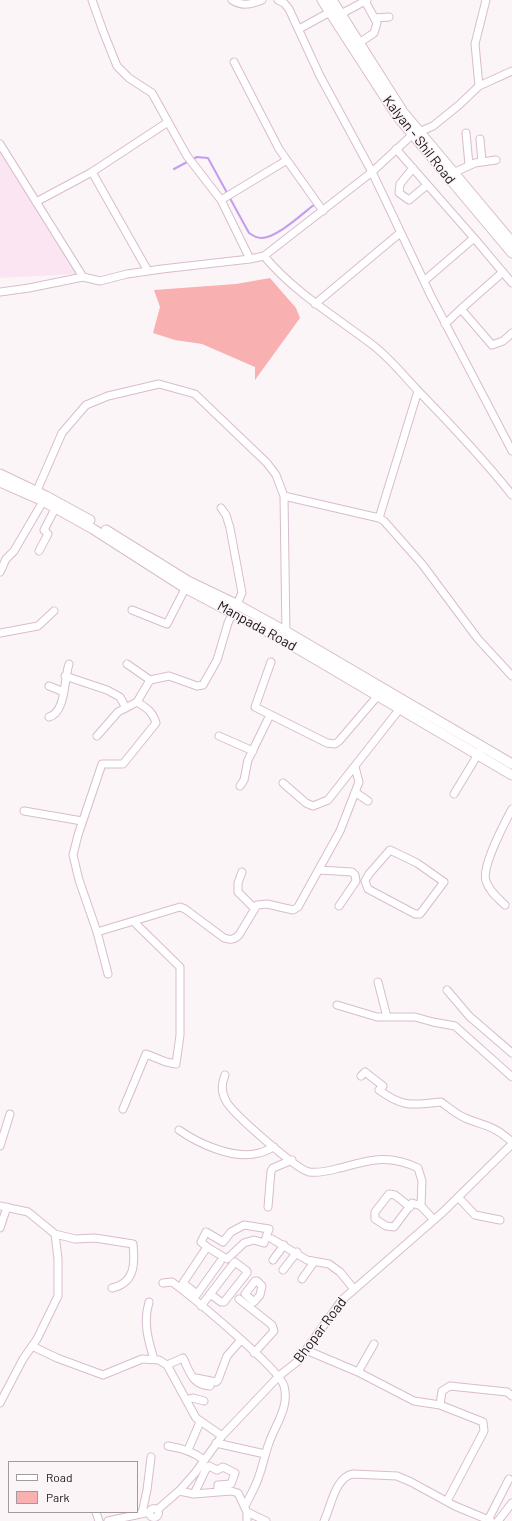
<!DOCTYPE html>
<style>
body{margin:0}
#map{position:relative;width:512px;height:1521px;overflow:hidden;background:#fbf5f8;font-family:Barlow,sans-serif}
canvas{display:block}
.legend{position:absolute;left:8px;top:1461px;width:130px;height:52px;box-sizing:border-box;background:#fbf5f8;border:1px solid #a19a9e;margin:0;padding:5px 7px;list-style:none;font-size:12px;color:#1b1117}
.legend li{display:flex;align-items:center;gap:8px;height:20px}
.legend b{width:20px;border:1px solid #a19a9e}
</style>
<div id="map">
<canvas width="512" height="1521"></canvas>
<ul class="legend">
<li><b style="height:5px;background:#fff"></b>Road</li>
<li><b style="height:11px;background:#f9b0b1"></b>Park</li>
</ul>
</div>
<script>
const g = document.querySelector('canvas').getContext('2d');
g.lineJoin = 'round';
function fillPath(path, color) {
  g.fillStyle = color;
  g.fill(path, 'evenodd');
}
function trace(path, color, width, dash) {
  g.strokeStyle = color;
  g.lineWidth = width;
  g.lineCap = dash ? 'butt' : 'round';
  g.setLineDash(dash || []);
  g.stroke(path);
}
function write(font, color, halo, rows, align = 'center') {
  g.font = font + ' Barlow,sans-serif';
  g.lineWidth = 3;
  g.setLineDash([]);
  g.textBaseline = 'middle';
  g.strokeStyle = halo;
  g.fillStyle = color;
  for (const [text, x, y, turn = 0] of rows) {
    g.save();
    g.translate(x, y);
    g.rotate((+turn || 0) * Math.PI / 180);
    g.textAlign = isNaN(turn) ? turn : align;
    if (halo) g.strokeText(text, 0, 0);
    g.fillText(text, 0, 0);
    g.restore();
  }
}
fillPath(new Path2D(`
 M 0,149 L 77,274 L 0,278 Z`), '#fbe5f2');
fillPath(new Path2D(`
 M 270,278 L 296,308 L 300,318 L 255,380 L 255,367 L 202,344 L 175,340 L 153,333 L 160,307 L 154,290 L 236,284 Z`), '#f9b0b1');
trace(new Path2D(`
 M 193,159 L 197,157 L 208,158 L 249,233 C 252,235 257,238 261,238 C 277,238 303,213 315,204
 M 174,169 L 189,161`), '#c29cf0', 2);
const minor = new Path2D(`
 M 92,0 L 103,31 L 117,66 L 129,78 L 152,93 L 187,156 L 221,200 L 250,259
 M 232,0 C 242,7 252,4 262,0
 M 278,0 L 284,3 L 289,9 L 320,76 L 372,172 L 431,296 L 512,451
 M 341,14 L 367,0
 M 375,18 L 389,17
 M 299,29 L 330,12
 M 359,43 L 374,33 L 377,23 L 365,1
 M 234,62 L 279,149 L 323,211
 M 479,86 L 475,44 L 486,0
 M 466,133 L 469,165
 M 480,139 L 482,162
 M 0,144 L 83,277
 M 396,149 L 474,238
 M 413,168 L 400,184 L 399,193 L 409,200 L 427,185
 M 92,172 L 168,122
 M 453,173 L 475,163 L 496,160
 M 221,200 L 287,160
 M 36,202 L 92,172 L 148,271
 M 264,256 C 295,293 336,317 374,346 C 393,361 408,381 425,398 C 455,429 485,461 512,495
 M 424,281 L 474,238 L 512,283
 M 0,292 L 29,288 L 83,277 L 100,281 L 127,274 L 162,269 L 250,259 L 264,256 L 372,172 L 412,135 L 433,126 L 459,105 L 479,86 L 512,71
 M 315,304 L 400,233
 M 461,309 L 503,272
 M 445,324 L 461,309 L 492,345 L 503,341 L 512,333
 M 35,495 L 62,433 L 86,405 L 108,396 L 159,384 L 195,394 L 267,463 L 276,475 L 284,496 L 286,635
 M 284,496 L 379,518 L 418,391
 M 379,518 L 384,521 L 422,564 L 478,639 L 512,676
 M 39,551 L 48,534 L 44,530 L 57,505
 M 0,572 L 6,559 L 14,551 L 45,498
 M 132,610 L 167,624 L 187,585
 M 0,633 L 38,626 L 54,611
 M 271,662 L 255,707 L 327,743 L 335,744 L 339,741 L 381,692
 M 127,664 L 150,680
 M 65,676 L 107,690 L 120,697 L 126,708
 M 49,686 L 64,692
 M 137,702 C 147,708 153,712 156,723 L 123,764 L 102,764 L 78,835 L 73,855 L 79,880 L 97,932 L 180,907 L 185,909 L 224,938 C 230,940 234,940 239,935 L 257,905 L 267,904 L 293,910 L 298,907 L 340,831 L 359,782 L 355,767
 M 49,717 C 66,713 64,678 69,664
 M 97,736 L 118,712 L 137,702 L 150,680 L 169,676 L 197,686 L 203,685 L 217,660 L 228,623 L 242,593 L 230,528 L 226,515 L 221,508
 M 219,736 L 253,751
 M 283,783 L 306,803 L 313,806 L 328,800 L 402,706
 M 240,786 L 244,780 L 248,760 L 270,715
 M 355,792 L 368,801
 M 454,794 L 480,751
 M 24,811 L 82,821
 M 390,850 L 417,863 L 444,882 L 420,914 L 415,914 L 368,889 L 365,881 L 369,874 Z
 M 319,870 L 352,872 L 355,875 L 356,881 L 339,906
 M 242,872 L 238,883 L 238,892 L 254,908
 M 505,905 C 498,898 489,891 486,881 C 481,868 505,822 512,809
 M 97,932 L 108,974
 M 378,982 L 387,1017
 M 447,990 L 469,1016 L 512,1053
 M 337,1005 L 377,1017 L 415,1017 L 433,1022 L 455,1026 L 512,1077
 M 225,1075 C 221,1084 221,1092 226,1101 C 232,1113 296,1169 309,1172 C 316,1173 328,1171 336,1169 C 368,1161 386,1153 418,1168 L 422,1181 L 421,1206 L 434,1220
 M 361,1076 L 365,1072 L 383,1086 L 379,1090 C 403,1108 413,1105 441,1102 C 448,1107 456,1114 465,1118 C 487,1127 493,1125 512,1142
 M 123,1109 L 146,1054 L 166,1062 L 176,1064 L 180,1035 L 180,967 L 134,922
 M 179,1130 C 199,1144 234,1160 259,1153 C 264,1152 269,1149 274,1147
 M 0,1146 L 10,1114
 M 458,1197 L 475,1215 L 500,1220
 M 0,1206 L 28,1212 L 55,1234 L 58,1259 L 58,1296 L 37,1339 L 23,1359 L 0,1403
 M 268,1207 L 271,1171 L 273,1168 L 292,1160
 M 410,1207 L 395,1195 L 389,1194 L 375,1212 L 375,1219 L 386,1226 L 394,1227 L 412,1203 L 421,1206
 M 0,1228 L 7,1207
 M 55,1234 L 75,1239 L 95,1238 L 133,1244 C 135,1264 135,1283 112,1288
 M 272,1239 L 307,1260 L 329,1264 L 340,1272 L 353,1288
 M 273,1260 L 284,1245
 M 283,1270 L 297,1252
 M 302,1279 L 314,1262
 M 255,1281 L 257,1281 L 262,1286 L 260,1295 L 254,1302 L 245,1294 Z
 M 163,1283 L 172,1282 C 191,1296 280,1369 284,1386 C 290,1407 275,1425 269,1443 C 265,1454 263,1465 259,1476 C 256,1486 250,1496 245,1506
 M 197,1294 L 183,1283 L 207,1247 L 201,1242 L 206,1232 L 223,1242 L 231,1232 L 244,1225 L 269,1229 L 264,1243 L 254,1240 L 244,1243 L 227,1259 L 207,1247
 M 195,1297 L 220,1262
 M 239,1299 L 272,1325 L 274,1331 L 254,1353
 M 149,1302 C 143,1322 148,1340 154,1359
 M 201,1306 L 234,1263 L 235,1262 L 247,1271 L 247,1273 L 224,1302 L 221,1302 L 210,1294
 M 32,1346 L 57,1358 L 103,1375 L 142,1359 L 159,1360 L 167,1365 L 196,1418 L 222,1436
 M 306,1350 L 358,1372 L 414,1401 L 440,1405
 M 167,1365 L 183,1358 C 190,1372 192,1385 210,1386
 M 358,1372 L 374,1344
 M 196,1378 L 216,1382 L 218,1380 L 227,1356 L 241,1340
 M 186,1400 L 193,1398 L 204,1401
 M 216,1443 L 265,1454
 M 168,1446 C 181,1448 193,1451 204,1460
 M 188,1450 L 200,1422
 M 179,1491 L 194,1494 L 231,1491 L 238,1493 L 247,1512 L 266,1521
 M 194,1494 L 206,1469 L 209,1466 L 217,1470 L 223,1467 L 235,1473 L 231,1484 L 218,1485 L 218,1492
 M 447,1501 L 484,1431 L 483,1422 L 440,1405 L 442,1391 L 450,1386 L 507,1392 L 512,1396
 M149.5 1513a4.5 4.5 0 1 1 9 0a4.5 4.5 0 1 1-9 0Z
 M 157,1510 L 179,1491 L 195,1473 L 222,1436 L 279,1376 L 298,1361 L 342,1300 L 443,1212 L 512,1144
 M 96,1512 L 99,1521
 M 247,1512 L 247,1521
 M 142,1513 L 147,1490 L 151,1457
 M 488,1520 L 509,1479
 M 108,1521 L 150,1512
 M 324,1521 C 331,1507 335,1477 353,1474 L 397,1476 L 411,1482 L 455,1506 L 491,1521
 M 498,1521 L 512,1503`);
const major = new Path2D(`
 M 322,0 L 397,116 L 512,253
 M 332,0 L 403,112 L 512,242
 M 0,474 L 46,496 L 90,520
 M 0,482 L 43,501 L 93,529 L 185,588 L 283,640 L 512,775
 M 106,530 L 188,581 L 236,604 L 287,632 L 512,764`);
trace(minor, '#d9bcce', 9);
trace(major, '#d9bcce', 11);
trace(minor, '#fff', 7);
trace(major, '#fff', 9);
write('14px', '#1b1117', '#fbf5f8', [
 ["Kalyan - Shil Road",419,140,52],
 ["Manpada Road",257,626,29],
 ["Bhopar Road",320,1330,-53]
]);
</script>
